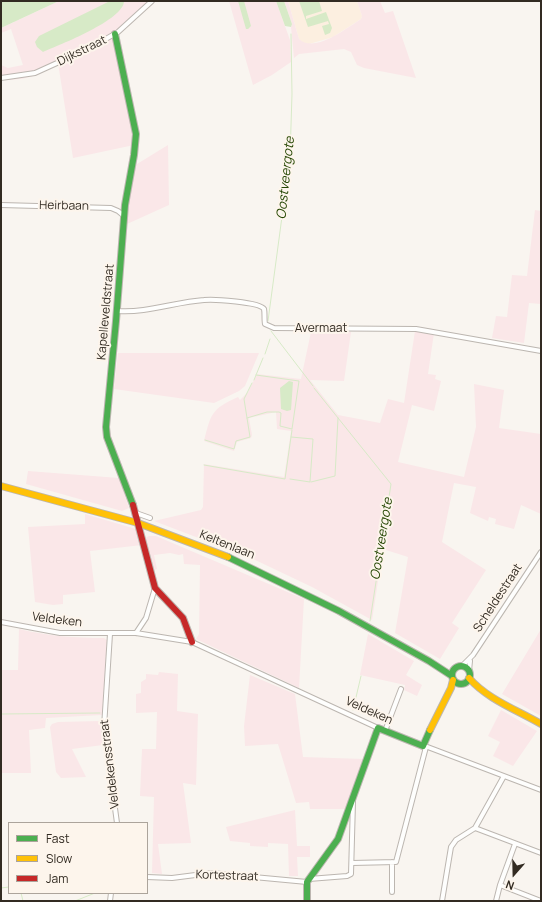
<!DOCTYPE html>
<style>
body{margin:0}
#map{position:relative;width:542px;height:902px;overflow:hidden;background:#f9f5f0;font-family:Manrope,sans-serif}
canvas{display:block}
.frame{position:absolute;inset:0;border:2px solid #322b22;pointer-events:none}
.legend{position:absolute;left:8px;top:822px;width:140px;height:72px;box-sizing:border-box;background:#fdf5ec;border:1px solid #aca49b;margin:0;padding:5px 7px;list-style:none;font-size:12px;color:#322b22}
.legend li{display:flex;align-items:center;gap:8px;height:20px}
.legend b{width:20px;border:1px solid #aca49b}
.north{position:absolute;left:494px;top:854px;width:40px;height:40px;-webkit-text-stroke:3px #fdf5ec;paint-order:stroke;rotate:200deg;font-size:11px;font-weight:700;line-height:16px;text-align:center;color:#322b22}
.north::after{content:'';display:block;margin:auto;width:14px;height:18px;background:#322b22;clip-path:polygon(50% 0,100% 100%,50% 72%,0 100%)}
</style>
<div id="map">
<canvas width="542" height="902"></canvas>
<div class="frame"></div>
<ul class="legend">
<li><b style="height:5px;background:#4caf50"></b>Fast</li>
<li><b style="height:5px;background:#ffc107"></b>Slow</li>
<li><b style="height:5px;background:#c62828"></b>Jam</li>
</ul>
<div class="north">N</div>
</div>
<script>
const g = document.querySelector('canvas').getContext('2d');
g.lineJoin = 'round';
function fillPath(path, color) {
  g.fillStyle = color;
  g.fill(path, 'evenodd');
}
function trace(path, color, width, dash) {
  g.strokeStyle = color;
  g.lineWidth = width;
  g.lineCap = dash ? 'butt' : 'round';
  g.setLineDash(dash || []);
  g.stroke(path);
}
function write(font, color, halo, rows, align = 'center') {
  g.font = font + ' Manrope,sans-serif';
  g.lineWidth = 4;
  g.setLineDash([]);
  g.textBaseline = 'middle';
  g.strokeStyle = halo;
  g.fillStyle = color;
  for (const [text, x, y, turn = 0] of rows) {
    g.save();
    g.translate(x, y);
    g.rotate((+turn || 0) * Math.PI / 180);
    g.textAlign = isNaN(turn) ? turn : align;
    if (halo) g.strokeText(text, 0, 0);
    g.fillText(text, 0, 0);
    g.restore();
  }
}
fillPath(new Path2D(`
 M 288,1 L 357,1 L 362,16 L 361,19 L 333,37 L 309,44 L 304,44 L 299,39 Z`), '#fcefe0');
fillPath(new Path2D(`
 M 59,1 L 156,1 L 113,40 L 115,44 L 133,133 L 134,145 L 73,158 L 58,63 L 43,70 L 43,72 C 29,79 16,80 1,80 L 1,65 L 8,68 L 23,65 L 11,29 L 1,33 L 1,28 Z
 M 229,1 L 276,1 L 290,40 L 291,62 L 272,75 L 253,85 Z
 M 284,1 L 288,1 L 299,39 C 314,54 347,28 361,19 L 362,16 L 357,1 L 380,1 L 385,13 L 393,11 L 416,78 L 364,68 L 357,65 L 351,52 L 344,49 L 299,54 L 294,58 L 291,27 L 292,24 Z
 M 168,145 L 169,205 L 127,224 L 127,212 L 134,168 L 137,164 Z
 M 535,210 L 541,211 L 541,304 L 529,303 L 524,343 L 492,338 L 496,316 L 507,317 L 512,275 L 527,276 Z
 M 415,331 L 434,333 L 428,374 L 436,375 L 435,379 L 441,381 L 434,411 L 412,405 L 398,462 L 464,477 L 476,427 L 474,384 L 504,390 L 499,428 L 541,434 L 541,514 L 521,505 L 514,529 L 495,524 L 496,519 L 489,517 L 488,521 L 470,513 L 476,487 L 454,483 L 442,542 L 486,570 L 452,623 L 459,628 L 440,659 L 395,633 L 408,557 L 383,549 L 372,620 L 312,587 L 251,558 L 154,521 L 201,510 L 203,507 L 204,464 L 284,477 L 291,431 L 277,429 L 276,412 L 249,418 L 252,435 L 251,438 L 237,442 L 234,451 L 204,441 C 211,414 211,409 238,397 L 240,400 L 248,392 L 257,374 L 301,379 L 311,332 L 351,332 L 344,381 L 310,380 L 338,415 L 380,423 L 388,399 L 404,403 Z
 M 118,353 L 259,353 L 245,386 L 239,391 L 214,403 L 114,389 Z
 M 28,471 L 119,478 L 129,508 L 122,511 L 26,484 Z
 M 85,514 L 136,529 L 139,531 L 142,545 L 90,551 L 95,592 L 63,595 L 63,604 L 53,605 L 35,602 L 28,527 L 85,524 Z
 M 149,536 L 156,536 L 304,599 L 299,688 L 196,639 L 199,634 L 200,565 L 184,564 L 183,554 L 179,555 L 170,553 L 154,555 L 157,569 L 154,570 L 145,538 Z
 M 19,629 C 48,636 75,638 104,638 L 107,640 L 102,715 L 46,718 L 45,728 L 29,730 L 31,773 L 1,773 L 2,670 L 18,670 Z
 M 541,629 L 541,716 L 502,694 Z
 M 368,634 L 414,661 L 406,675 L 422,685 L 417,696 L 404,690 L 405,685 L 360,675 Z
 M 159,672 L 178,674 L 177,711 L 198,714 L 196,785 L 183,783 L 191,843 L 158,844 L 162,874 L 152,873 L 154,797 L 140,796 L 142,749 L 156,749 L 157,712 L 136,713 L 136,694 L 141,693 L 141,682 L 146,679 L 146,674 L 158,675 Z
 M 250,675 L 295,694 L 303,757 L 364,759 L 345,809 L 310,809 L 309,802 L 296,803 L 278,744 L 245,746 L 244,726 Z
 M 501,710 L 537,731 L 513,766 L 493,756 L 500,742 L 488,736 Z
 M 100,721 L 103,745 L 72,749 L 86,777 L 61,778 L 56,772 L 50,727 L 52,724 L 58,722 Z
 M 295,810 L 297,846 L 310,846 L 310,857 L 297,857 L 298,876 L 289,876 L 288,844 L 268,843 L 268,847 L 250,846 L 250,843 L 230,841 L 226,827 Z`), '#fae7e8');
fillPath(new Path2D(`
 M 1,1 L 59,1 L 1,28 Z
 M 110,1 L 124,1 C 124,20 59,45 43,52 L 37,47 L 35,42 L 39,36 Z
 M 238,1 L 244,1 L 251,26 L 248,29 L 246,29 Z
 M 276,1 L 284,1 L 292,24 L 291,27 L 285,26 Z
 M 299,1 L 319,1 L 322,11 L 306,16 L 306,19 L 326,12 L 332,28 L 330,33 L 325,35 L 322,26 L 329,24 L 328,21 L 308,27 Z
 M 289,381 L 293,382 L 291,410 L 287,411 L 281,409 L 280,388 Z`), '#d7eac7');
trace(new Path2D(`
 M 268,321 L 290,157 L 292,94 L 291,34
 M 271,331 L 313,386
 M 265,354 L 270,339
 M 254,380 L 263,358
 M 314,388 L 391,484 L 370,621
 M 247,418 L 267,412 L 279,412 L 281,413 L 280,426 L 292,429 L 299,381 L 256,375
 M 205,440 L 234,449 L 236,441 L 250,437 L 244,399 L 252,383
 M 204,465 L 285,479 L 292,430
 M 290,479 L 310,482 L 313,439 L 291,437
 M 311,482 L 335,476 L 338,418
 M 353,710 L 361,676
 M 1,714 L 100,713
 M 1,888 L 9,887
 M 21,893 L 23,901
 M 75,901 L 95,893`), '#d7eac7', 1);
const street = new Path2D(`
 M 1,78 L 35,73 L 90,48 L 118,32 L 152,1
 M 1,205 L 111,208 L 118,211 L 124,216
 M 118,311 C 147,313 175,302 204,300 C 213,299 260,302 264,309 C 265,313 264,320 265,324 L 274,328 L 416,329 L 541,351
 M 136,513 L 150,518
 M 1,622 L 60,633 L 136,633 L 192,642 L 378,728
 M 136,633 L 146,618 L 155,588
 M 110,634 L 104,727 L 117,823
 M 462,666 L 473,655 L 541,552
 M 469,671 L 470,661
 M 385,731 L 401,689
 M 425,746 L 541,790
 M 475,828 L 541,853
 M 392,862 L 392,892
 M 352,863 L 396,862 L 426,747
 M 147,877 L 172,878 L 211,873 L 307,882
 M 309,879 L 347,876 L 351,874 L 353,802
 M 500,885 L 541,901
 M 110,901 L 111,893
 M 442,901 L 451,847 L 456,840 L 475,828 L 504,776
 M 496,901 L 500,885 L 515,844`);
const fast = new Path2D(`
 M 115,34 L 136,134 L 134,155 L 125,205 L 116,321 L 106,427 L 107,437 L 133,505
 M 228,557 L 339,611 L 429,661 L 452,676
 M452 675a9 9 0 1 1 18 0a9 9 0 1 1-18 0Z
 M 307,901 L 307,882 L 338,839 L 378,728 L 423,746 L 430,730`);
const slow = new Path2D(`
 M 1,486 L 138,523 L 228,557
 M 469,678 C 487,699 517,710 541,724
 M 430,730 L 451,688 L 453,680`);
const jam = new Path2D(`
 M 133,505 L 155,588 L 183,618 L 192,642`);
trace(street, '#bcb6b0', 6);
trace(fast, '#bcb6b0', 8);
trace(slow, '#bcb6b0', 8);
trace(jam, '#bcb6b0', 8);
trace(street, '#fefefd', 4);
trace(fast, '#4caf50', 6);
trace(slow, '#ffc107', 6);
trace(jam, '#c62828', 6);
write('12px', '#322b22', '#fdf5ec', [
 ["Dijkstraat",82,51,-26],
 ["Heirbaan",64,206,1],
 ["Kapelleveldstraat",106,312,-85],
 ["Avermaat",321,329],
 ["Keltenlaan",227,545,22],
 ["Scheldestraat",498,598,-57],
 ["Veldeken",57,620,7],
 ["Veldeken",369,711,24],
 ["Veldekensstraat",110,764,-97],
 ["Kortestraat",227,876,2]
]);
write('italic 13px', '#234500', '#fdf5ec', [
 ["Oostveergote",286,178,-84],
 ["Oostveergote",382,539,-81]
]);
</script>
